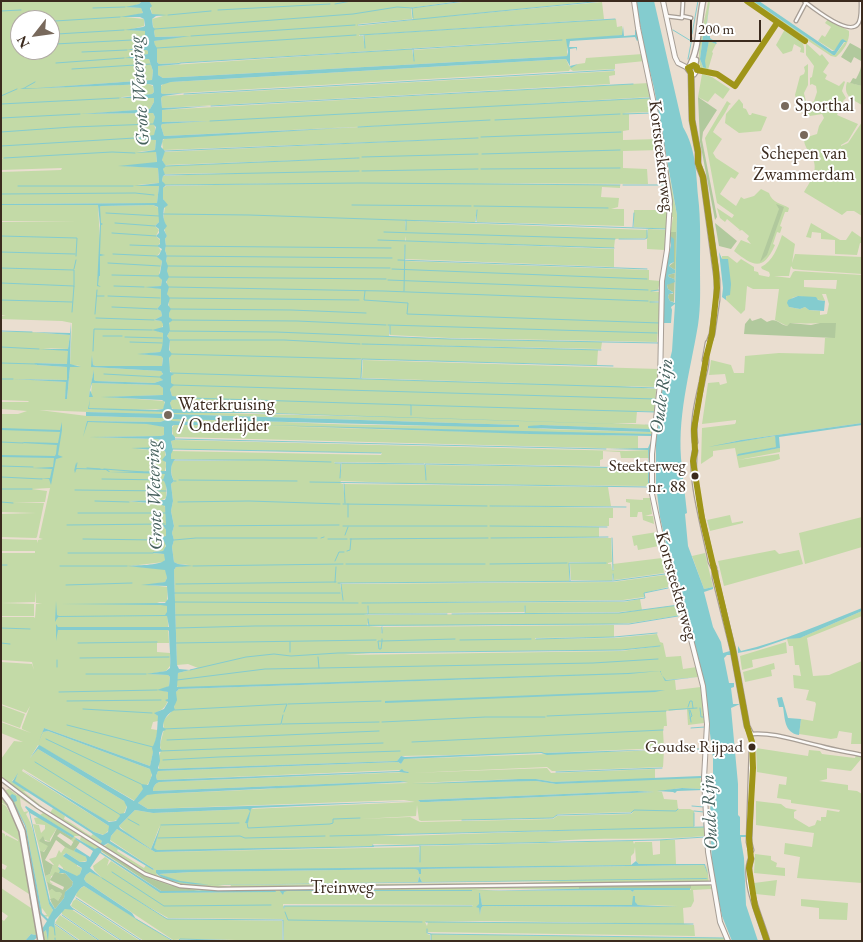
<!DOCTYPE html>
<style>
body{margin:0}
#map{position:relative;width:863px;height:942px;overflow:hidden;background:#eaded0;font-family:"EB Garamond",serif}
canvas{display:block}
.frame{position:absolute;inset:0;border:2px solid #3b2a1e;pointer-events:none}
.north{position:absolute;left:10px;top:10px;width:50px;height:50px;box-sizing:border-box;background:#fff;border:1px solid #b1aaa5;border-radius:50%;rotate:240deg;font-size:14px;font-weight:700;line-height:20px;text-align:center;color:#3b2a1e}
.north::after{content:'';display:block;margin:auto;width:18px;height:22px;background:#78695c;clip-path:polygon(50% 0,100% 100%,50% 72%,0 100%)}
.scale{position:absolute;left:690px;top:20px;width:71px;height:22px;box-sizing:border-box;border:2px solid #3b2a1e;border-top:0;padding-left:6px;font-size:15px;line-height:18px;white-space:nowrap;color:#3b2a1e;-webkit-text-stroke:4px #fff;paint-order:stroke}
</style>
<div id="map">
<canvas width="863" height="942"></canvas>
<div class="frame"></div>
<div class="north">N</div>
<div class="scale">200 m</div>
</div>
<script>
const g = document.querySelector('canvas').getContext('2d');
g.lineJoin = 'round';
function fillPath(path, color) {
  g.fillStyle = color;
  g.fill(path, 'evenodd');
}
function trace(path, color, width, dash) {
  g.strokeStyle = color;
  g.lineWidth = width;
  g.lineCap = dash ? 'butt' : 'round';
  g.setLineDash(dash || []);
  g.stroke(path);
}
function write(font, color, halo, rows, align = 'center') {
  g.font = font + ' "EB Garamond",serif';
  g.lineWidth = 4;
  g.setLineDash([]);
  g.textBaseline = 'middle';
  g.strokeStyle = halo;
  g.fillStyle = color;
  for (const [text, x, y, turn = 0] of rows) {
    g.save();
    g.translate(x, y);
    g.rotate((+turn || 0) * Math.PI / 180);
    g.textAlign = isNaN(turn) ? turn : align;
    if (halo) g.strokeText(text, 0, 0);
    g.fillText(text, 0, 0);
    g.restore();
  }
}
fillPath(new Path2D(`
 M 1,1 L 142,1 L 139,4 L 128,7 L 141,8 L 143,13 L 126,17 L 144,19 L 144,26 L 128,30 L 145,31 L 145,35 L 134,39 L 147,42 L 147,46 L 129,50 L 146,50 L 148,51 L 148,54 L 127,58 L 149,59 L 153,71 L 152,80 L 39,88 L 148,84 L 153,86 L 154,92 L 152,94 L 122,97 L 121,98 L 154,98 L 154,102 L 150,109 L 84,114 L 153,113 L 155,117 L 154,123 L 156,133 L 154,136 L 136,138 L 156,140 L 155,150 L 137,152 L 156,152 L 157,163 L 124,166 L 158,168 L 159,183 L 137,185 L 159,186 L 157,203 L 1,204 L 1,187 L 19,187 L 1,187 L 1,172 L 61,170 L 62,168 L 1,170 L 1,159 L 3,158 L 1,158 ZM 20,20 L 50,20 L 50,50 L 20,50 Z
 M 149,1 L 460,1 L 402,9 L 411,8 L 412,19 L 358,24 L 358,26 L 413,20 L 412,8 L 471,1 L 598,1 L 431,18 L 602,2 L 604,19 L 359,35 L 359,36 L 363,36 L 365,48 L 364,35 L 616,19 L 617,27 L 622,26 L 623,35 L 567,41 L 567,56 L 163,78 L 158,75 L 157,66 L 412,49 L 414,62 L 414,50 L 563,39 L 159,64 L 157,62 L 154,41 L 184,36 L 155,37 L 152,19 L 163,16 L 152,14 Z
 M 708,1 L 710,1 L 706,27 L 704,28 L 700,59 L 703,67 L 709,41 L 716,44 L 712,52 L 713,53 L 708,70 L 701,69 C 695,48 705,22 708,1 Z
 M 749,1 L 753,1 L 833,55 L 835,55 L 845,42 L 843,39 L 834,51 L 818,41 L 822,35 L 825,37 L 831,27 L 825,23 L 828,19 L 849,31 C 850,41 844,50 836,57 L 831,56 Z
 M 785,29 C 795,36 806,39 804,53 L 800,52 L 801,48 L 794,44 L 792,51 L 783,54 L 776,45 Z
 M 806,43 L 820,56 L 822,54 L 829,63 L 823,72 L 827,75 L 825,79 L 839,86 L 844,81 L 845,82 L 842,91 L 846,98 L 843,101 L 837,115 L 858,124 L 848,141 L 841,145 L 841,146 L 848,143 L 862,122 L 862,216 L 854,211 L 847,211 L 842,215 L 804,192 C 811,180 819,170 812,157 C 808,149 804,147 804,138 L 817,134 L 819,126 L 824,118 L 822,114 L 810,116 L 805,115 L 810,101 L 811,103 L 814,101 L 817,92 L 816,86 L 812,84 L 810,85 L 810,78 L 812,77 L 814,66 L 806,55 Z
 M 643,54 L 645,61 L 615,64 L 615,69 L 573,71 L 570,69 L 569,71 L 163,94 L 161,93 L 160,87 L 164,83 L 171,82 L 566,59 L 569,66 L 571,67 L 578,64 L 585,63 L 586,58 Z
 M 808,64 L 808,85 L 804,93 C 805,100 810,106 801,113 L 795,95 L 800,76 L 804,74 L 805,71 L 804,67 Z
 M 615,71 L 615,75 L 609,76 L 610,84 L 162,108 L 161,98 L 163,96 Z
 M 702,74 L 712,77 L 730,89 L 723,99 L 715,93 L 708,102 L 698,97 Z
 M 847,82 L 862,86 L 862,105 C 851,99 843,95 847,82 Z
 M 649,83 L 651,97 L 509,105 L 651,98 L 653,112 L 623,113 L 629,114 L 629,130 L 623,131 L 623,140 L 659,139 L 660,150 L 623,151 L 623,168 L 647,169 L 648,184 L 444,183 L 620,185 L 620,188 L 602,187 L 601,197 L 619,198 L 618,207 L 611,209 L 624,209 L 624,226 L 477,222 L 477,209 L 475,222 L 401,221 L 405,221 L 406,230 L 406,221 L 647,230 L 647,236 L 648,229 L 667,230 L 665,250 L 647,249 L 647,238 L 615,239 L 614,248 L 406,241 L 405,236 L 405,241 L 614,249 L 614,267 L 405,259 L 405,245 L 404,260 L 405,262 L 405,261 L 649,270 L 649,280 L 660,281 L 658,290 L 650,291 L 659,292 L 659,301 L 650,302 L 660,303 L 657,342 L 449,338 L 390,335 L 390,325 L 389,336 L 378,336 L 449,339 L 602,342 L 601,349 L 362,344 L 598,350 L 597,365 L 354,359 L 362,360 L 361,378 L 357,379 L 362,379 L 551,384 L 362,378 L 363,360 L 659,369 L 657,387 L 619,386 L 656,389 L 655,412 L 637,411 L 636,423 L 612,423 L 653,425 L 654,423 L 655,424 L 653,435 L 258,426 L 638,436 L 638,449 L 175,437 L 173,436 L 172,428 L 174,425 L 253,425 L 171,421 L 169,417 L 170,412 L 384,417 L 208,411 L 176,410 L 171,408 L 170,403 L 172,400 L 188,398 L 172,396 L 170,389 L 171,376 L 173,374 L 170,371 L 169,368 L 170,340 L 167,336 L 170,331 L 168,327 L 171,319 L 169,317 C 168,310 170,300 167,294 C 168,284 164,265 167,256 L 165,250 L 166,246 L 165,239 L 167,236 C 163,230 163,211 166,204 L 163,199 L 163,188 L 166,186 L 316,183 L 164,185 L 162,181 L 163,176 L 235,173 L 164,174 L 163,170 L 164,166 L 360,158 L 165,165 L 162,160 L 163,152 L 479,138 L 163,150 L 162,141 L 165,138 L 396,125 L 164,136 L 161,126 L 162,124 L 209,121 L 162,122 L 161,110 ZM 170,414 L 519,425 C 403,427 286,425 170,414 ZM 541,425 L 649,429 L 650,429 L 650,432 L 647,432 L 544,429 L 528,427 Z
 M 739,99 L 743,104 L 743,108 L 746,109 L 749,115 L 751,115 L 752,113 L 767,117 L 761,131 L 739,133 L 725,123 L 726,114 Z
 M 727,101 L 731,104 L 729,105 C 725,115 718,122 713,132 L 722,139 L 713,153 L 716,158 L 739,173 L 735,179 L 731,177 L 720,194 L 736,206 L 741,197 L 744,199 L 754,196 L 761,189 L 769,193 C 772,203 781,203 789,208 L 788,212 L 785,212 L 780,226 L 782,227 L 780,233 L 777,232 L 773,244 L 775,245 C 763,272 753,266 734,251 L 741,240 L 751,244 L 747,239 L 749,236 L 742,230 L 738,231 L 740,230 L 727,219 L 725,222 L 720,218 L 717,208 L 732,218 L 734,215 L 717,203 L 705,138 Z
 M 666,158 L 677,215 L 675,302 L 675,232 L 669,232 L 671,229 L 673,217 L 671,217 Z
 M 1,205 L 98,205 L 100,240 L 100,207 L 101,206 L 153,205 L 159,208 L 159,222 L 155,226 L 159,230 L 156,236 L 161,241 L 158,246 L 161,251 L 157,256 L 162,261 L 159,275 L 162,280 L 161,286 L 151,287 L 161,289 L 161,304 L 157,309 L 161,311 L 162,316 L 154,320 L 161,321 L 164,324 L 161,329 L 155,330 L 163,333 L 163,348 L 160,352 L 142,354 L 161,356 L 163,357 L 162,366 L 96,366 L 93,365 L 93,355 L 92,367 L 161,371 L 163,374 L 160,377 L 163,380 L 154,383 L 96,381 L 94,380 L 94,371 C 92,380 90,387 89,397 L 91,394 L 92,383 L 159,385 L 163,388 L 163,395 L 110,397 L 164,401 L 165,405 L 163,409 L 132,410 L 166,412 L 166,420 L 160,422 L 87,421 L 86,428 L 87,422 C 102,422 156,421 165,428 L 165,435 L 161,436 L 97,437 L 157,439 L 164,442 L 164,447 L 138,449 L 165,451 L 166,467 L 164,473 L 166,475 L 164,481 L 166,484 L 166,498 L 162,500 L 128,501 L 164,505 L 166,509 L 166,525 L 163,525 L 166,530 L 166,537 L 156,540 L 166,542 L 165,549 L 163,551 L 153,552 L 153,553 L 164,554 L 166,557 L 164,562 L 130,566 L 164,569 L 166,571 L 167,578 L 165,582 L 149,585 L 168,587 L 167,602 L 157,602 L 167,606 L 169,643 L 157,643 L 157,652 L 170,653 L 170,666 L 166,671 L 149,674 L 168,675 L 170,677 L 169,686 L 161,690 L 168,692 C 169,702 166,709 155,713 L 158,716 L 158,721 L 153,722 L 151,729 L 157,730 L 157,735 L 150,766 L 44,728 L 40,741 L 43,732 L 48,731 L 150,769 L 152,770 C 152,786 141,788 135,801 L 40,746 L 38,745 L 30,758 L 38,749 L 124,801 L 127,804 C 126,815 116,825 105,820 L 23,769 L 22,771 L 109,826 L 109,830 L 104,835 L 94,832 L 14,781 L 18,774 L 12,781 L 29,792 L 23,791 L 50,813 L 53,808 L 65,816 L 64,819 C 74,824 82,831 91,836 L 93,834 L 102,841 L 99,848 L 95,850 L 80,840 L 81,836 L 74,836 L 76,838 L 74,843 L 71,840 L 73,836 L 40,815 L 43,813 L 20,798 L 21,806 L 24,812 L 29,811 L 26,814 L 30,822 L 36,840 L 49,904 L 53,910 L 49,919 L 48,916 L 47,917 L 43,915 L 47,915 L 42,908 L 42,913 L 26,826 L 14,804 L 19,816 L 5,793 L 6,790 L 9,789 L 17,795 L 18,792 L 1,778 L 1,759 L 14,741 L 23,742 L 1,733 L 1,722 L 31,733 L 22,729 L 22,727 L 30,706 L 26,713 L 1,704 L 1,662 L 32,664 L 34,670 L 32,662 L 1,660 L 1,617 L 34,617 L 35,618 L 36,604 L 42,603 L 36,603 L 35,591 L 35,602 L 1,603 L 1,553 L 35,553 L 35,555 L 35,551 L 1,551 L 1,539 L 37,540 L 38,543 L 38,540 L 43,539 L 39,538 L 50,488 L 32,489 L 47,491 L 45,502 L 13,502 L 44,503 L 37,537 L 36,538 L 1,537 L 1,514 L 36,513 L 1,512 L 1,414 L 18,414 L 27,411 L 1,409 L 1,402 L 29,402 L 28,401 L 1,400 L 1,332 L 31,332 L 70,335 L 68,349 L 43,348 L 68,351 L 68,364 L 35,363 L 37,365 L 68,367 L 67,380 L 16,379 L 67,382 L 65,399 L 67,399 L 70,367 L 81,366 L 70,365 L 72,323 L 62,321 L 1,319 L 1,316 L 6,315 L 1,315 L 1,222 L 77,222 L 1,221 ZM 39,410 L 165,415 L 164,418 L 159,418 L 87,416 Z
 M 634,210 L 669,210 L 667,229 L 634,227 Z
 M 811,223 L 840,240 L 846,240 L 852,231 L 862,238 L 862,243 L 860,243 L 857,255 L 835,254 L 835,240 L 821,239 L 821,233 L 812,232 L 811,238 L 806,237 Z
 M 782,235 L 795,244 L 792,263 L 795,254 L 862,257 L 862,274 L 802,270 L 793,269 L 791,266 L 789,276 L 774,276 L 790,278 L 793,272 L 795,271 L 862,275 L 862,423 L 741,440 L 722,444 L 775,436 L 777,447 L 737,455 L 780,448 L 780,452 L 738,460 L 779,454 L 780,459 L 774,461 L 739,468 L 735,448 L 713,451 L 713,456 L 701,464 L 702,428 L 735,424 L 736,422 L 736,420 L 702,424 L 708,383 L 719,382 L 720,385 L 727,383 L 725,374 L 709,375 L 711,360 L 731,365 L 734,373 L 744,373 L 745,356 L 779,353 L 824,354 L 825,338 L 835,337 L 835,323 C 820,323 806,324 791,323 L 787,326 L 775,320 L 779,289 L 753,289 L 747,286 L 745,310 L 741,314 L 726,300 L 728,259 L 722,259 L 722,256 L 728,256 L 737,263 L 741,259 L 754,267 L 754,271 L 758,272 L 759,275 L 769,277 L 770,275 L 769,272 L 762,269 L 761,267 C 773,261 778,247 782,235 ZM 837,280 L 836,289 L 804,287 L 804,280 ZM 822,294 L 826,294 L 829,304 L 827,314 L 820,315 L 820,311 L 809,310 L 805,307 L 800,309 L 789,307 L 792,298 L 798,296 L 825,301 Z
 M 175,440 L 626,451 L 648,450 L 649,458 L 621,458 L 620,452 L 603,451 L 603,459 L 600,460 L 600,466 L 335,462 L 334,463 L 341,464 L 340,478 L 342,463 L 425,465 L 426,481 L 426,465 L 639,468 L 640,471 L 648,472 L 650,486 L 427,484 L 341,481 L 340,483 L 343,484 L 345,500 L 344,484 L 608,487 L 611,506 L 489,506 L 613,508 L 613,518 L 609,518 L 609,526 L 527,526 L 599,527 L 599,537 L 507,538 L 611,538 L 612,562 L 608,563 L 608,564 L 611,564 L 612,570 L 614,570 L 613,564 L 662,558 L 664,573 L 614,580 L 612,573 L 612,581 L 571,580 L 570,563 L 606,563 L 569,562 L 569,581 L 338,583 L 340,583 L 343,600 L 341,584 L 613,582 L 665,575 L 668,581 L 668,587 L 644,593 L 644,597 L 623,600 L 361,603 L 624,602 L 640,599 L 642,610 L 619,612 L 525,613 L 524,605 L 524,612 L 370,614 L 368,614 L 368,606 L 367,614 L 364,615 L 368,615 L 619,613 L 679,605 L 682,615 L 631,623 L 612,624 L 369,626 L 369,619 L 367,626 L 382,627 L 381,635 L 383,627 L 614,625 L 614,637 L 535,638 L 535,639 L 615,638 L 657,634 L 660,642 L 663,643 L 666,657 L 681,656 L 683,669 L 697,667 L 698,677 L 665,680 L 675,680 L 676,690 L 701,687 L 704,723 L 688,725 L 687,709 L 666,711 L 667,726 L 664,726 L 663,731 L 664,748 L 544,753 L 401,756 L 397,761 L 159,769 L 159,756 L 161,751 L 160,745 L 164,729 L 163,721 L 174,709 L 176,692 L 179,689 L 592,675 L 178,688 L 176,684 L 178,673 L 198,668 L 188,664 L 177,665 L 174,570 L 176,567 L 189,565 L 178,564 L 174,562 L 172,547 L 174,540 L 172,533 L 174,526 L 171,511 L 173,501 L 171,484 L 174,481 C 171,475 170,467 173,461 L 250,461 L 171,459 L 171,451 L 381,455 L 382,453 L 173,449 L 171,441 ZM 661,646 L 621,651 L 344,655 L 382,652 L 621,650 Z
 M 643,498 L 650,498 L 652,514 L 645,516 L 653,516 L 654,524 L 643,520 L 642,512 L 638,512 L 637,517 L 630,517 L 630,503 L 626,502 L 626,499 L 643,500 Z
 M 730,515 L 732,523 L 743,521 L 743,523 L 710,531 L 707,520 Z
 M 862,517 L 862,547 L 805,564 L 799,533 Z
 M 657,532 L 659,546 L 638,550 L 637,545 L 634,546 L 632,536 Z
 M 775,550 L 779,554 L 799,550 L 803,564 L 724,586 L 718,561 Z
 M 705,553 L 713,587 L 704,589 L 692,556 Z
 M 1,603 L 34,604 L 34,616 L 1,616 Z
 M 862,611 L 862,616 L 807,638 L 813,676 L 829,675 L 862,661 L 862,750 L 861,744 L 851,744 L 852,733 L 839,731 L 837,738 L 831,739 L 799,734 L 801,719 L 813,721 L 816,704 L 815,702 L 806,700 L 809,690 L 794,688 L 793,675 L 801,676 L 799,665 L 795,665 L 793,646 L 789,646 L 787,639 L 802,637 Z
 M 786,642 L 787,653 L 752,660 L 753,667 L 742,670 L 740,656 Z
 M 774,663 L 775,669 L 771,670 L 772,676 L 745,682 L 743,672 Z
 M 1,705 L 25,714 L 20,728 L 1,721 Z
 M 756,748 L 808,756 L 809,750 L 820,751 L 822,754 L 855,758 L 856,755 L 862,756 L 862,758 L 851,771 L 827,768 L 827,779 L 819,781 L 848,785 L 848,790 L 857,791 L 862,794 L 862,883 L 797,878 L 800,857 L 784,854 L 785,843 L 812,847 L 814,833 L 756,825 L 756,801 L 781,804 L 786,808 L 797,810 L 794,812 L 794,818 L 809,827 L 815,825 L 817,820 L 821,821 L 821,817 L 826,817 L 827,810 L 839,812 L 840,810 L 791,803 L 791,800 L 777,798 L 779,784 L 786,785 L 787,777 L 757,772 Z
 M 664,750 L 663,767 L 556,771 L 552,771 L 547,767 L 411,773 L 547,768 L 551,773 L 655,769 L 655,779 L 554,782 L 536,779 L 519,779 L 411,783 L 536,781 L 556,784 L 700,777 L 702,785 L 700,789 L 680,788 L 657,792 L 662,792 L 664,799 L 677,800 L 678,809 L 690,809 L 694,811 L 694,827 L 704,827 L 705,836 C 652,841 596,836 545,842 L 420,845 L 373,844 L 372,846 L 157,851 L 154,848 L 160,825 L 151,849 L 127,833 L 119,826 L 135,810 L 153,813 L 415,802 L 404,800 L 148,809 L 138,803 L 147,794 L 155,794 L 268,789 L 295,786 L 408,783 L 400,781 L 375,782 L 153,791 C 153,787 155,783 160,782 L 409,772 L 400,770 L 157,780 L 156,776 L 158,771 L 398,762 L 401,764 L 403,759 ZM 637,791 L 655,792 L 427,802 L 420,802 L 418,800 ZM 417,805 L 419,820 L 421,821 L 553,818 L 558,814 L 633,812 L 631,814 L 557,816 L 553,819 L 420,822 L 410,817 L 360,819 L 416,816 ZM 615,829 L 402,836 L 376,835 L 402,834 Z
 M 1,797 L 9,807 L 20,829 L 38,933 L 35,935 L 31,934 L 25,941 L 1,941 L 1,919 L 4,921 L 8,916 L 1,911 L 1,888 L 31,908 L 29,894 L 1,876 L 1,868 L 5,870 L 7,866 L 1,863 L 1,832 L 5,834 L 5,837 L 6,835 L 18,841 L 18,840 L 1,829 L 1,803 L 6,806 L 12,817 L 7,806 L 1,802 Z
 M 40,817 L 57,828 L 50,839 L 50,842 L 41,838 L 49,846 L 42,853 L 40,851 L 33,824 L 39,825 L 41,833 L 45,829 L 45,825 L 36,824 L 34,818 Z
 M 117,829 L 155,852 L 419,847 L 420,863 L 420,846 L 633,841 L 634,844 L 635,842 L 652,842 L 653,855 L 660,854 L 660,840 L 675,840 L 676,864 L 639,864 L 636,861 L 635,847 L 634,853 L 631,856 L 631,865 L 156,871 L 157,875 L 160,876 L 179,882 L 159,874 L 192,872 L 414,869 L 418,870 L 419,874 L 421,873 L 421,869 L 704,865 L 706,870 L 707,864 L 709,884 L 712,889 L 693,890 L 694,901 L 691,907 L 683,908 L 684,924 L 694,925 L 695,936 L 427,932 L 427,934 L 430,935 L 430,941 L 284,941 L 283,919 L 168,918 L 133,898 L 167,919 L 282,921 L 282,941 L 191,939 L 173,940 L 86,882 L 84,879 L 86,875 L 90,872 L 101,877 L 94,870 L 93,866 L 105,857 L 109,860 L 107,866 L 111,861 L 160,893 L 263,892 L 275,890 C 237,891 196,896 159,882 C 139,874 120,861 102,849 L 108,843 L 118,849 L 117,851 L 144,868 L 146,865 L 153,870 L 154,869 L 110,840 L 111,836 ZM 419,876 L 422,882 L 560,881 L 507,884 L 507,883 L 364,884 L 363,886 L 342,884 L 342,886 L 328,886 L 328,884 L 231,885 L 230,887 L 218,885 L 418,882 ZM 691,885 L 691,890 L 634,890 L 633,892 L 630,890 L 499,891 L 475,889 L 579,889 L 580,886 ZM 479,894 L 480,894 L 482,905 L 633,905 L 633,897 L 635,897 L 635,903 L 638,905 L 678,906 L 641,907 L 483,906 L 481,908 L 480,915 ZM 283,904 L 472,905 L 473,906 L 285,906 L 284,909 ZM 481,921 L 683,924 L 428,922 L 427,926 L 425,922 Z
 M 65,847 L 69,848 L 86,857 L 87,861 L 80,862 L 66,853 L 63,855 L 77,864 L 77,866 L 82,868 L 80,874 L 77,877 L 63,869 L 63,868 L 59,864 L 58,867 L 65,873 L 51,876 L 50,882 L 53,884 L 47,883 L 49,891 L 52,889 L 61,892 L 62,894 L 58,901 L 52,905 L 45,876 L 50,874 L 53,865 L 54,865 L 49,859 L 56,857 L 59,850 L 61,853 Z
 M 755,854 L 771,856 L 771,860 L 777,863 L 776,867 L 785,868 L 785,876 L 754,873 Z
 M 777,880 L 775,896 L 756,894 L 754,883 Z
 M 84,886 L 172,941 L 144,941 L 76,896 L 77,891 Z
 M 76,899 L 140,941 L 123,941 L 71,906 L 73,901 Z
 M 801,899 L 848,903 L 847,920 L 819,919 L 819,908 L 801,906 Z
 M 67,908 L 71,909 L 120,941 L 101,941 L 62,914 L 62,911 Z
 M 60,915 L 99,941 L 81,941 L 55,923 Z
 M 51,925 L 54,928 L 55,925 L 78,941 L 55,941 L 55,939 L 54,941 L 42,941 L 41,933 L 46,930 L 47,936 L 48,929 Z
 M 431,934 L 724,938 L 725,941 L 431,941 Z`), '#c3daa7');
fillPath(new Path2D(`
 M 850,43 L 861,49 L 862,86 L 850,83 L 853,78 L 856,79 C 859,73 862,68 861,61 L 854,57 L 851,63 L 841,57 Z
 M 698,97 L 717,110 L 703,132 L 702,140 L 717,217 L 715,220 L 700,142 Z
 M 776,204 L 784,207 L 767,255 L 760,262 L 779,209 Z
 M 715,223 L 737,241 L 731,249 L 719,246 Z
 M 669,232 L 676,232 L 674,302 L 670,301 L 668,297 L 669,294 L 673,294 L 673,292 L 668,289 L 667,285 L 674,279 L 669,277 L 668,275 L 675,273 L 675,270 L 669,266 L 674,262 Z
 M 750,318 L 752,321 L 761,318 L 767,322 C 777,317 778,324 787,326 L 790,323 L 811,325 L 820,323 L 836,323 L 835,338 L 744,334 L 745,324 Z
 M 57,828 L 73,838 L 71,840 L 60,833 L 57,836 L 71,846 L 75,839 L 80,842 L 74,851 L 65,847 L 56,840 L 45,860 L 53,865 L 50,874 L 45,876 L 40,851 L 44,852 L 48,846 L 39,841 L 43,836 L 45,841 L 50,842 Z
 M 102,849 L 152,879 L 169,885 L 199,891 L 161,891 L 101,851 Z
 M 55,872 L 62,874 L 65,873 L 73,882 L 72,886 L 66,891 L 64,898 L 55,909 L 50,899 L 54,898 L 58,901 L 62,894 L 60,892 L 56,892 L 52,889 L 49,891 L 47,882 L 63,890 L 64,887 L 50,880 Z
 M 691,885 L 691,890 L 690,888 L 579,889 L 579,886 Z`), '#b1c99d');
fillPath(new Path2D(`
 M 142,1 L 149,1 L 152,6 L 150,8 L 152,14 L 168,15 L 156,16 L 152,19 L 153,27 L 155,29 L 154,31 L 155,37 L 191,36 L 154,41 L 155,45 L 157,48 L 157,62 L 159,64 L 179,63 L 181,64 L 158,66 L 158,75 L 163,78 L 567,56 L 568,52 L 566,39 L 622,35 L 623,26 L 624,36 L 635,35 L 635,30 L 637,30 L 639,40 L 637,41 L 635,37 L 570,41 L 569,47 L 577,47 L 577,51 L 576,48 L 570,49 L 570,66 L 578,64 L 571,68 L 566,59 L 171,82 L 161,85 L 161,93 L 163,94 L 185,93 L 163,96 L 161,98 L 162,108 L 211,106 L 162,110 L 162,122 L 210,121 L 162,124 L 161,126 L 164,136 L 359,127 L 163,139 L 161,147 L 165,151 L 162,160 L 166,166 L 163,169 L 165,175 L 163,176 L 162,181 L 166,185 L 163,188 L 163,199 L 168,205 L 164,208 C 163,214 163,221 167,226 L 164,230 L 167,236 L 165,239 L 166,246 L 165,250 L 167,256 L 166,261 L 168,266 L 167,271 L 169,277 L 166,282 L 169,287 L 167,294 L 170,298 L 168,305 L 171,309 L 169,313 L 169,317 L 173,320 L 169,323 L 170,331 L 167,336 L 170,340 L 169,350 L 172,354 L 169,358 L 170,372 L 174,374 L 171,376 L 171,383 L 174,385 L 170,389 L 172,396 L 191,398 L 172,400 L 170,403 L 172,409 L 208,411 L 653,425 L 248,413 L 169,413 L 169,420 L 173,421 L 261,425 L 174,425 L 172,426 L 172,434 L 175,437 L 175,440 L 171,441 L 173,450 L 171,454 L 171,459 L 175,459 C 170,465 170,474 174,481 L 171,484 L 173,501 L 171,511 L 174,526 L 172,533 L 174,540 L 172,547 L 174,562 L 178,564 L 193,566 L 176,567 L 174,570 L 177,665 L 179,669 L 190,670 L 178,673 L 177,687 L 628,673 L 659,671 L 661,671 L 661,674 L 666,680 L 698,677 L 665,681 L 660,671 L 629,674 L 179,689 L 176,692 L 177,700 L 174,707 L 175,710 C 168,713 163,719 163,727 L 166,730 L 163,731 C 161,736 160,743 160,748 L 162,751 L 159,752 L 160,761 L 158,768 L 159,769 L 397,761 L 401,756 L 405,757 L 542,752 L 544,753 L 668,749 L 547,755 L 541,753 L 404,759 L 401,764 L 398,762 L 158,771 L 156,776 L 157,780 L 399,771 L 402,769 L 404,771 L 409,772 L 408,773 L 399,772 L 160,782 C 155,783 153,787 153,791 L 375,782 L 400,781 L 408,782 L 155,794 L 147,795 L 138,803 L 148,809 L 415,801 L 253,808 L 251,809 L 248,823 L 245,823 L 250,811 L 248,809 L 153,813 L 135,810 L 119,826 L 120,828 L 151,849 L 161,825 L 154,848 L 157,850 L 372,846 L 373,844 L 374,847 L 155,852 L 117,829 L 111,836 L 110,841 L 154,869 L 153,870 L 108,843 L 103,846 L 101,852 L 161,891 L 275,890 L 276,892 L 160,893 L 100,853 L 90,868 L 102,878 L 90,872 L 86,875 L 84,879 L 86,882 L 132,913 L 136,919 L 84,886 C 78,888 74,899 70,905 L 74,910 L 65,909 L 55,920 L 54,928 L 51,926 L 49,927 L 48,941 L 46,930 L 33,941 L 25,941 L 31,934 L 35,935 L 42,929 L 47,921 L 40,914 L 25,826 L 10,796 L 12,794 L 16,796 L 17,801 L 14,802 L 26,826 L 42,913 L 48,919 L 53,910 L 49,904 L 29,812 L 25,807 L 26,806 L 74,836 L 73,838 L 30,813 L 50,901 L 55,909 L 64,898 L 65,892 L 72,886 L 73,882 L 65,873 L 59,873 L 60,871 L 58,867 L 77,876 L 80,874 L 82,868 L 63,856 L 66,853 L 80,862 L 85,862 L 87,861 L 86,857 L 74,851 L 76,848 L 90,857 L 93,851 L 75,839 L 76,838 L 95,849 L 99,847 L 102,841 L 90,832 L 12,782 L 18,773 L 15,781 L 94,832 L 103,835 L 108,832 L 109,826 L 22,770 L 109,822 L 116,821 L 120,816 L 119,814 L 125,813 L 127,807 L 124,801 L 38,749 L 30,758 L 39,745 L 41,746 L 134,801 L 143,789 L 141,784 L 148,785 L 152,775 L 150,769 L 48,731 L 43,732 L 39,742 L 44,728 L 150,766 L 153,752 L 152,748 C 158,738 157,727 158,716 L 154,713 L 164,709 L 168,702 L 165,700 L 168,699 L 168,692 L 157,690 L 169,686 L 170,677 L 168,675 L 146,674 L 166,671 L 170,668 C 171,657 169,643 169,631 L 168,630 L 58,630 L 56,641 L 56,624 L 58,627 L 169,627 L 167,616 L 58,617 L 55,622 L 56,601 L 57,615 L 59,616 L 165,615 L 167,612 L 167,606 L 161,605 L 61,604 L 165,603 L 168,599 L 167,586 L 141,585 L 165,582 L 167,578 L 165,570 L 127,566 C 136,565 159,566 165,560 L 164,554 L 153,553 L 153,552 L 163,551 L 166,546 L 164,541 L 156,540 L 157,538 L 166,536 L 166,530 L 163,525 L 166,525 L 165,506 L 159,504 L 128,501 L 165,500 C 168,495 167,484 163,480 L 165,474 L 109,472 L 106,470 L 77,469 L 74,471 L 76,463 L 76,468 L 107,469 L 110,472 L 166,471 L 166,462 L 162,460 L 166,455 L 165,451 L 131,448 L 164,447 L 164,441 L 157,439 L 89,437 L 161,436 L 164,435 L 164,427 L 147,424 L 88,422 L 83,437 L 87,421 L 160,422 L 166,420 L 165,412 L 88,409 L 90,399 L 89,408 L 156,410 L 163,409 L 165,402 L 162,400 L 101,397 L 163,395 L 163,388 L 159,385 L 92,383 L 90,390 L 93,397 L 89,397 C 90,387 92,379 94,370 L 94,380 L 96,381 L 154,383 L 163,380 L 159,377 L 163,374 L 161,371 L 91,367 L 92,355 L 93,365 L 96,366 L 162,366 L 163,358 L 161,356 L 137,354 L 160,352 C 163,349 163,337 163,333 L 152,330 L 163,327 L 163,324 L 161,321 L 154,320 L 162,316 L 161,311 L 157,309 L 161,304 L 161,289 L 144,287 L 161,286 L 162,280 L 158,276 L 160,273 L 162,261 L 156,256 L 159,255 L 162,249 L 157,246 L 160,244 L 160,239 L 156,236 L 159,233 L 159,229 L 155,226 L 159,222 L 158,207 L 153,205 L 101,206 L 100,207 L 101,223 L 103,224 L 101,225 L 100,254 L 105,255 L 100,256 L 100,276 L 99,276 L 98,285 L 101,287 L 97,286 L 100,225 L 98,205 L 1,205 L 1,204 L 157,203 L 159,186 L 133,186 L 159,183 L 158,168 L 118,166 L 157,162 L 156,152 L 135,153 L 155,150 L 156,140 L 136,139 L 135,138 L 154,135 L 156,127 L 153,124 L 155,117 L 153,113 L 80,114 L 150,109 L 154,102 L 154,98 L 119,98 L 152,94 L 154,92 L 153,85 L 148,84 L 20,89 L 26,87 L 26,88 L 37,88 L 152,80 L 153,71 L 149,59 L 124,58 L 148,54 L 148,51 L 146,50 L 127,50 L 147,46 L 147,42 L 132,40 L 145,35 L 145,31 L 124,30 L 143,27 L 145,26 L 144,19 L 140,17 L 120,17 L 143,13 L 141,8 L 125,7 L 139,4 Z
 M 636,1 L 654,1 L 683,127 C 696,149 696,172 698,196 C 701,220 700,244 700,268 C 700,287 701,306 698,325 C 690,373 676,419 682,467 L 684,468 L 682,469 L 687,513 L 685,514 L 688,546 L 704,589 L 713,587 L 713,589 L 704,592 L 713,627 L 721,642 L 723,653 L 730,651 L 726,634 L 732,654 L 732,655 L 727,655 L 724,658 L 729,683 L 734,683 L 734,687 L 731,688 L 733,704 L 740,704 L 731,708 L 738,784 L 738,815 L 740,817 L 740,835 L 746,835 L 746,837 L 741,837 L 741,840 L 744,858 L 746,905 L 758,941 L 732,941 L 722,916 L 712,868 L 710,810 L 713,790 L 713,758 L 704,684 L 680,588 L 667,548 L 660,517 L 656,485 L 656,430 L 662,392 L 672,351 L 675,304 L 671,307 L 672,310 L 671,323 L 663,323 L 664,274 L 671,245 L 669,235 L 674,239 L 674,262 L 670,264 L 669,266 L 675,270 L 675,273 L 668,275 L 669,277 L 674,279 L 675,282 L 667,285 L 668,289 L 674,293 L 669,294 L 668,297 L 670,301 L 675,303 L 677,215 L 654,88 L 645,51 Z
 M 710,1 L 706,30 L 710,34 L 710,38 L 717,43 L 716,44 L 709,41 L 705,61 L 706,68 L 703,67 L 700,59 L 704,28 L 706,27 Z
 M 753,1 L 759,1 L 832,51 L 834,51 L 841,40 L 843,39 L 847,42 L 844,42 L 835,55 L 833,55 Z
 M 719,252 L 722,259 L 728,259 L 731,284 L 730,295 L 726,296 L 726,300 L 722,297 L 723,288 Z
 M 798,296 L 816,297 L 818,300 L 825,301 L 824,311 L 809,310 L 805,307 L 800,309 L 789,307 L 787,303 L 788,300 Z
 M 71,323 L 70,364 L 81,367 L 70,367 L 67,399 L 65,399 L 66,382 L 13,379 L 67,380 L 67,367 L 37,365 L 34,363 L 67,364 L 68,351 L 39,349 L 68,349 L 70,335 L 31,332 L 70,333 Z
 M 86,412 L 165,414 L 164,418 L 159,418 L 87,416 L 86,416 Z
 M 170,414 L 519,425 L 519,427 L 483,427 L 172,419 L 170,418 Z
 M 62,422 L 62,430 L 58,455 L 63,457 L 56,459 L 51,485 L 49,479 L 39,479 L 50,478 L 52,469 L 32,468 L 53,467 L 54,458 L 1,457 L 1,455 L 55,456 L 56,454 L 57,445 L 22,443 L 24,442 L 58,443 L 60,432 L 1,430 L 1,428 L 60,430 Z
 M 862,423 L 862,425 L 779,437 L 780,448 L 737,456 L 738,454 L 776,447 L 775,436 L 708,447 L 741,440 Z
 M 263,425 L 652,434 L 650,483 L 648,483 L 648,472 L 641,471 L 639,468 L 640,467 L 641,470 L 649,470 L 648,450 L 606,449 L 648,448 L 651,441 L 651,436 L 530,434 Z
 M 541,425 L 650,429 L 650,432 L 528,428 L 528,426 Z
 M 862,608 L 862,611 L 800,638 L 787,639 L 758,649 L 738,653 L 738,646 L 741,651 C 783,641 822,624 862,608 Z
 M 665,690 L 655,692 L 385,703 L 385,701 Z
 M 782,697 L 788,718 L 801,719 L 799,735 C 784,733 785,718 783,707 L 779,707 L 777,698 Z
 M 703,770 L 703,790 L 677,791 L 675,793 L 673,792 L 657,791 L 682,788 L 700,789 L 702,785 L 701,778 L 556,784 L 536,781 L 411,784 L 519,779 L 536,779 L 554,782 L 701,776 Z
 M 637,791 L 655,792 L 427,802 L 420,802 L 418,800 Z
 M 636,861 L 639,864 L 705,864 L 708,875 L 704,865 L 421,869 L 421,874 L 419,874 L 418,870 L 414,869 L 192,872 L 159,874 L 180,881 L 211,885 L 418,882 L 419,876 L 422,882 L 708,878 L 706,879 L 231,885 C 213,885 168,886 156,873 L 156,870 L 631,865 Z
 M 614,888 L 690,888 L 690,890 L 634,890 L 633,892 L 630,890 L 474,891 Z
 M 279,890 L 472,890 L 472,891 L 287,891 L 284,892 L 283,895 Z
 M 479,893 L 480,893 L 482,905 L 632,905 L 633,896 L 635,896 L 635,902 L 638,905 L 678,907 L 483,906 L 481,908 L 480,915 L 479,908 L 476,907 L 479,904 Z`), '#84cccf');
trace(new Path2D(`
 M 335,4 L 351,1
 M 93,8 L 125,7
 M 412,8 L 413,18
 M 218,10 L 330,4
 M 1,11 L 21,10
 M 168,15 L 211,11
 M 55,21 L 120,17
 M 358,25 L 603,1
 M 155,29 L 353,14 L 397,7 L 412,8 L 465,1
 M 673,30 L 691,41
 M 57,34 L 124,30
 M 692,34 L 698,1
 M 360,35 L 615,19
 M 191,36 L 355,25
 M 364,36 L 365,48
 M 55,44 L 132,40
 M 157,48 L 356,35
 M 413,49 L 414,61
 M 82,52 L 127,50
 M 688,59 L 692,38
 M 56,63 L 124,58
 M 180,63 L 562,40
 M 72,69 L 151,64
 M 26,87 L 35,82
 M 184,94 L 614,70
 M 1,96 L 17,89
 M 1,104 L 119,98
 M 211,106 L 633,84
 M 623,114 L 653,113
 M 1,118 L 80,114
 M 495,120 L 620,114
 M 210,121 L 650,98
 M 358,127 L 490,120
 M 1,132 L 72,127 L 153,124
 M 481,137 L 621,132
 M 1,146 L 135,138
 M 165,151 L 478,138
 M 482,154 L 620,150
 M 362,157 L 478,154
 M 4,158 L 112,152 L 135,153
 M 166,166 L 359,158
 M 481,169 L 620,168
 M 362,171 L 478,169
 M 165,175 L 359,171
 M 166,185 L 361,183 L 620,185
 M 623,185 L 665,185
 M 18,186 L 133,186
 M 2,194 L 135,193 L 154,195
 M 352,205 L 471,206
 M 474,206 L 608,208
 M 106,213 L 159,216
 M 163,214 L 249,215 L 667,229
 M 476,221 L 477,210
 M 115,223 L 155,226
 M 633,227 L 634,213
 M 406,230 L 406,220
 M 384,232 L 615,239
 M 112,233 L 156,236
 M 1,236 L 77,238 L 76,256
 M 619,239 L 645,239 L 647,238 L 647,230
 M 378,240 L 614,248
 M 130,245 L 157,246
 M 166,246 L 391,248
 M 1,252 L 75,254
 M 113,254 L 156,256
 M 167,256 L 392,258
 M 398,260 L 647,269
 M 108,263 L 160,266
 M 168,266 L 390,268
 M 1,268 L 74,270 L 74,286
 M 74,269 L 76,260
 M 392,269 L 647,279
 M 112,275 L 158,276
 M 169,277 L 386,279
 M 388,280 L 648,290
 M 1,283 L 74,286 L 72,312
 M 114,286 L 144,287
 M 169,287 L 383,291 L 648,301
 M 365,291 L 364,300 L 408,303 L 407,314 L 659,323
 M 404,291 L 405,245
 M 651,291 L 659,290
 M 97,296 L 104,296
 M 108,296 L 160,298
 M 170,298 L 359,300
 M 1,300 L 72,302
 M 650,302 L 659,302
 M 112,307 L 157,309
 M 171,309 L 291,310 L 366,313
 M 95,314 L 97,290
 M 96,318 L 154,320
 M 173,320 L 297,321 L 386,325
 M 388,325 L 657,333
 M 1,331 L 32,332
 M 170,331 L 276,332 L 450,339 L 658,343
 M 390,334 L 390,326
 M 103,336 L 122,336
 M 125,337 L 162,338
 M 170,340 L 284,340 L 360,344
 M 130,342 L 162,343
 M 362,344 L 601,350
 M 1,347 L 39,349
 M 93,351 L 94,329 L 152,330
 M 172,354 L 361,359
 M 1,363 L 36,364
 M 171,373 L 657,388
 M 104,374 L 159,377
 M 361,378 L 362,359 L 613,366
 M 1,379 L 13,379
 M 173,385 L 655,399
 M 191,398 L 411,405 L 411,415
 M 411,405 L 655,412
 M 654,421 L 655,407
 M 174,439 L 606,449
 M 1,442 L 23,443
 M 172,449 L 381,453
 M 174,460 L 264,460 L 331,462
 M 335,463 L 424,464
 M 1,466 L 33,467
 M 87,468 L 100,469
 M 104,469 L 143,472
 M 75,472 L 77,463
 M 1,477 L 42,479
 M 340,478 L 341,464
 M 102,479 L 163,480
 M 179,480 L 297,481
 M 426,480 L 425,464 L 639,468
 M 174,481 L 176,481
 M 310,482 L 648,487
 M 344,484 L 345,503
 M 1,489 L 32,489
 M 75,490 L 166,491
 M 95,501 L 129,502
 M 1,502 L 13,503
 M 178,502 L 249,501 L 340,504
 M 343,504 L 487,506
 M 348,504 L 348,517
 M 490,506 L 626,507
 M 78,513 L 167,513
 M 67,525 L 165,524
 M 179,526 L 339,525
 M 343,526 L 487,526
 M 490,526 L 607,527
 M 345,535 L 348,527
 M 321,538 L 324,537
 M 491,538 L 608,537
 M 612,538 L 613,570
 M 83,539 L 156,540
 M 328,539 L 347,539
 M 350,539 L 488,538
 M 174,540 L 196,538 L 317,538
 M 347,551 L 350,550 L 351,539
 M 68,553 L 153,553
 M 335,561 L 339,552 L 344,552
 M 346,564 L 485,564
 M 490,564 L 567,563
 M 1,565 L 7,565
 M 60,566 L 127,566
 M 193,566 L 343,564
 M 613,580 L 613,574
 M 570,581 L 569,563 L 606,563
 M 335,582 L 336,567
 M 338,583 L 613,581 L 665,574
 M 176,584 L 336,582
 M 341,584 L 343,600
 M 66,585 L 132,583
 M 173,593 L 340,593
 M 174,602 L 358,603
 M 362,603 L 624,601 L 645,598 L 644,593 L 668,588
 M 525,606 L 525,612
 M 368,614 L 447,614
 M 452,614 L 619,613 L 679,605
 M 174,615 L 368,614 L 368,606
 M 368,619 L 369,626
 M 1,628 L 30,629
 M 176,628 L 254,626 L 614,624 L 629,624 L 678,616
 M 382,633 L 382,627
 M 382,639 L 382,641 L 378,641 L 379,649 L 381,649 L 382,641 L 455,639
 M 536,639 L 614,637 L 657,633
 M 460,640 L 531,639
 M 290,642 L 290,652
 M 1,643 L 10,644
 M 78,643 L 157,642
 M 175,643 L 376,640
 M 318,657 L 319,668
 M 80,658 L 169,657
 M 57,660 L 57,667
 M 190,670 L 246,657 L 274,654 L 291,656 L 338,653 L 621,650 L 660,646
 M 86,674 L 146,674
 M 177,680 L 265,669 L 593,663 L 658,659
 M 59,692 L 157,690
 M 67,701 L 161,700
 M 288,704 L 381,701
 M 688,707 L 690,701 L 692,701 L 693,708
 M 700,708 L 701,717 L 704,717
 M 83,709 L 152,713
 M 175,710 L 287,704 L 284,712
 M 669,710 L 697,708
 M 689,710 L 691,722
 M 690,710 L 692,716 L 690,718
 M 547,716 L 666,711
 M 382,722 L 485,717 L 545,717
 M 282,724 L 379,722
 M 67,725 L 153,747
 M 691,728 L 705,727
 M 163,729 L 281,724 L 283,715
 M 46,739 L 141,784
 M 167,740 L 379,731
 M 412,742 L 663,730
 M 668,749 L 704,749
 M 160,751 L 383,743
 M 163,760 L 219,757 L 400,751
 M 35,762 L 119,814
 M 556,772 L 662,768
 M 703,790 L 703,803
 M 692,806 L 704,807
 M 128,819 L 139,825
 M 462,820 L 553,818 L 557,815 L 631,813 L 634,810 L 676,811 L 678,809
 M 247,823 L 248,828 L 330,824 L 333,823 L 333,819 L 360,818
 M 161,825 L 239,823
 M 694,826 L 694,813
 M 330,836 L 704,827 L 704,812 L 694,811
 M 158,838 L 240,836 L 245,838 L 325,836
 M 373,846 L 659,840 L 705,837
 M 420,846 L 420,862
 M 112,872 L 164,906 L 271,905
 M 102,878 L 167,919 L 283,920 L 283,941
 M 76,898 L 142,941
 M 72,908 L 122,941
 M 284,908 L 284,906 L 472,906
 M 285,912 L 288,920 L 422,922
 M 62,915 L 100,941
 M 136,919 L 173,941
 M 426,922 L 693,924
 M 55,924 L 79,941
 M 54,925 L 55,935
 M 427,929 L 427,933 L 431,934 L 431,941
 M 431,934 L 724,938
 M 55,941 L 55,938
 M 178,941 L 180,939 L 246,941`), '#84cccf', 1);
const minor = new Path2D(`
 M 804,1 C 813,8 847,35 857,25 C 862,21 861,7 861,1
 M 666,16 L 682,18 L 683,1
 M 682,16 L 691,18
 M 796,21 L 806,2
 M 751,734 C 775,732 797,741 820,746 C 834,750 848,752 862,755
 M 1,779 L 38,807 L 145,874 L 180,886 L 218,889 L 712,883`);
const tertiary = new Path2D(`
 M 634,1 L 638,28 L 659,128 L 670,201 L 667,250 L 662,281 L 660,384 L 652,454 L 652,494 L 670,579 L 680,599 L 684,612 L 703,686 L 707,724 L 704,778 L 708,852 L 720,922 L 728,941
 M 663,1 L 675,57 L 678,63 L 688,68`);
const secondary = new Path2D(`
 M 694,74 L 697,69 L 695,65 L 696,60
 M 698,163 L 698,152 L 692,120 L 691,73 L 688,69 C 700,49 698,24 703,1
 M 699,167 L 703,177 L 717,280 L 717,300 L 712,334 L 708,345
 M 705,360 L 708,343
 M 695,442 C 692,423 698,400 702,382 C 703,374 707,366 706,358
 M 695,451 C 689,477 706,534 711,562 L 714,568
 M 715,572 L 715,578 L 733,650 L 747,726 L 751,734
 M 751,850 L 749,842 L 752,745
 M 751,859 C 742,881 761,919 767,941`);
const primary = new Path2D(`
 M 1,791 L 10,803 L 22,831 L 41,941`);
trace(minor, '#a79e95', 5);
trace(tertiary, '#a79e95', 6);
trace(secondary, '#a79e95', 7);
trace(primary, '#a79e95', 8);
trace(minor, '#fcfaf8', 2.5);
trace(tertiary, '#fcfaf8', 4);
trace(secondary, '#fcfaf8', 4.5);
trace(primary, '#fcfaf8', 5);
trace(new Path2D(`
 M 747,1 L 805,41
 M 697,70 L 697,67 L 694,65 L 688,68 L 691,73 L 692,120 L 698,152 L 698,163 L 703,177 L 716,270 L 717,288 L 712,334 L 706,358 L 694,429 L 695,451 L 693,461 L 702,518 L 733,650 L 747,726 L 752,742 L 753,768 L 749,838 L 751,859 L 749,868 L 755,906 L 767,941
 M 697,70 L 717,74 L 735,86
 M 735,86 L 777,23`), '#9f9518', 6);
for (const [x, y, r, color] of [
 [785,106,5,"#78695c"],
 [804,135,5,"#78695c"],
 [168,415,5,"#78695c"],
 [695,476,4.5,"#3b2a1e"],
 [752,747,4.5,"#3b2a1e"]
]) {
  const dot = new Path2D();
  dot.arc(x, y, r, 0, 2 * Math.PI);
  g.fillStyle = color;
  g.fill(dot);
  trace(dot, '#fff', 2);
}
write('17px', '#3b2a1e', '#fff', [
 ["Steekterweg",686,466],
 ["nr. 88",686,487],
 ["Goudse Rijpad",743,747]
], 'right');
write('18px', '#3b2a1e', '#fff', [
 ["Sporthal",795,106],
 ["Schepen van",804,154,"center"],
 ["Zwammerdam",804,175,"center"],
 ["Waterkruising",178,405],
 ["/ Onderlijder",178,426]
], 'left');
write('18px', '#3b2a1e', '#fff', [
 ["Kortsteekterweg",661,156,83],
 ["Kortsteekterweg",676,586,74],
 ["Treinweg",342,888]
]);
write('italic 19px', '#45605c', '#fff', [
 ["Grote Wetering",140,91,-94],
 ["Oude Rijn",662,396,-82],
 ["Grote Wetering",155,495,-92],
 ["Oude Rijn",710,812,-93]
]);
</script>
